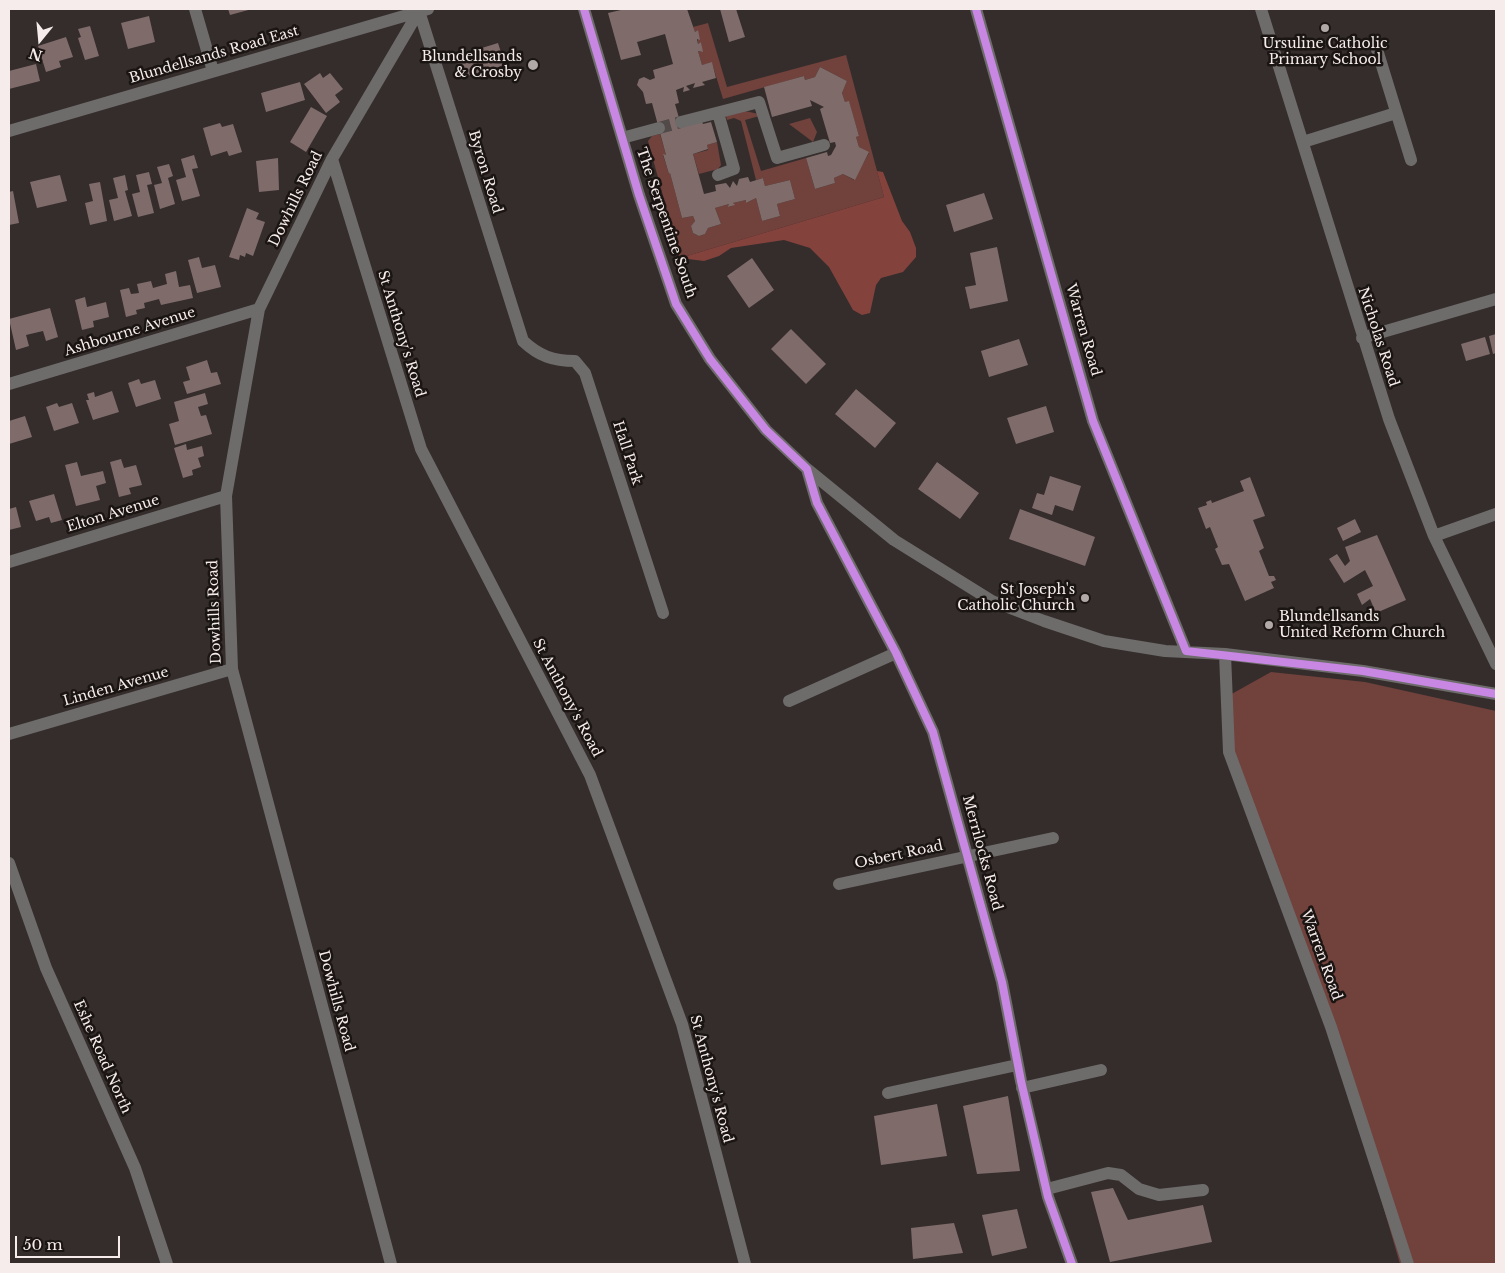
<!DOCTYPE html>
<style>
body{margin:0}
#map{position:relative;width:1505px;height:1273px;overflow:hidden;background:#342d2c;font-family:"Libre Baskerville",serif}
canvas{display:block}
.frame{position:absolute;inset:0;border:10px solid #f5eceb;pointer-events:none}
.north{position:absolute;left:15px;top:15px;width:50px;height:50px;-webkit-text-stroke:4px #1a1413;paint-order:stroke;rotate:197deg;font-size:14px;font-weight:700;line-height:20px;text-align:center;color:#f5eceb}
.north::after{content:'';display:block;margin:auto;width:18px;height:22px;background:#f5eceb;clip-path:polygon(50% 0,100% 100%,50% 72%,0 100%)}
.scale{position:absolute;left:15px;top:1236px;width:105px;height:22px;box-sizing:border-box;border:2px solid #f5eceb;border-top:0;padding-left:6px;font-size:15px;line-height:18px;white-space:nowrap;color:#f5eceb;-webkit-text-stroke:4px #1a1413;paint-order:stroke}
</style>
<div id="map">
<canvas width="1505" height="1273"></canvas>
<div class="frame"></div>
<div class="north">N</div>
<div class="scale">50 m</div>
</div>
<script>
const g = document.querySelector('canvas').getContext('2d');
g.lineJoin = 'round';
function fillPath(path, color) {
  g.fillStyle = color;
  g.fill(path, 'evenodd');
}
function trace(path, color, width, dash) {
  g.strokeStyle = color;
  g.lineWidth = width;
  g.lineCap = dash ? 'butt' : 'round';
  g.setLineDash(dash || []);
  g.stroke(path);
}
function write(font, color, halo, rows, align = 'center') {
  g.font = font + ' "Libre Baskerville",serif';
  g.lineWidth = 5;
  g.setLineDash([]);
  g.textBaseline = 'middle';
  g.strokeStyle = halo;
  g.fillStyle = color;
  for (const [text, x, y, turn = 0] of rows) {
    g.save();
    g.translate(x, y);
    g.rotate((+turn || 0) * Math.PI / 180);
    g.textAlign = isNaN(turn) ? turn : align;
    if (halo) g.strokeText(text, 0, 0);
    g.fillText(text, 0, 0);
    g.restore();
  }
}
fillPath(new Path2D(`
 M 708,23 L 727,87 L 846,55 L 884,197 L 680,258 L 648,141 L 652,136 L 660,134 L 666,155 L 663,155 L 669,174 L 670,173 L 682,218 L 693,216 L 695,221 L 691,226 L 693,233 L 699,236 L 705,234 L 708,228 L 721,224 L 715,208 L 729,204 L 729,207 L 734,205 L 733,203 L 746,200 L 746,203 L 756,198 L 762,221 L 780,216 L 777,204 L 795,199 L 790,180 L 765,186 L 763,178 L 756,180 L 741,121 L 734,118 L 727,120 L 726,116 L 745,111 L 763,115 L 745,120 L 761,171 L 806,158 L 815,189 L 835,183 L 834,178 L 843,174 L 854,180 L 869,153 L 859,147 L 856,137 L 859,136 L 849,102 L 845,102 L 842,93 L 847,81 L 820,67 L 815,77 L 805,80 L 804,76 L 723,99 L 712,63 L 702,65 L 698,51 L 702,52 L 701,42 L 698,44 L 698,30 L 695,32 L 693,27 Z
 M 810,118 L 817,132 L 813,142 L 789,124 Z
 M 717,142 L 721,165 L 718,169 L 699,174 L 693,154 L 708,150 L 707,145 Z
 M 1271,672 L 1365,682 L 1496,711 L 1496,1264 L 1400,1264 L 1331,1027 L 1229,752 L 1228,696 Z`), '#71413c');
fillPath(new Path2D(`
 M 877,171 L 883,172 L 902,221 L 910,232 L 916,248 L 916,257 L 903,272 L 881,278 L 876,285 L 870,313 L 862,315 L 853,310 L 829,267 L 810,248 L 784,240 L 731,248 L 719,256 L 704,261 L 680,258 L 884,197 Z`), '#84423c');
fillPath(new Path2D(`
 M 228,9 L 252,9 L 230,15 Z
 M 625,9 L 687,9 L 695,32 L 698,30 L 700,40 L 697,39 L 698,44 L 701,42 L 703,52 L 698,51 L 702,65 L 712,62 L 716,78 L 702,82 L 705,85 L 693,88 L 695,83 L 686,86 L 690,90 L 683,92 L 684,87 L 676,90 L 679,103 L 675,104 L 681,125 L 701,119 L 703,124 L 711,122 L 717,142 L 707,145 L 708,149 L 693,154 L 704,194 L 716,191 L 715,185 L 726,183 L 730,188 L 733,181 L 737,186 L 739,179 L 748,177 L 750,182 L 763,178 L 765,186 L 790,180 L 795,199 L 777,204 L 780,216 L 762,221 L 756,198 L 746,203 L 746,200 L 733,203 L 735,205 L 728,207 L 729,204 L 715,208 L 721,224 L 708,228 L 705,234 L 699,236 L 693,233 L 691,226 L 695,221 L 693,216 L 682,218 L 670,173 L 669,174 L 663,154 L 666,155 L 652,103 L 646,104 L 643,92 L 637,85 L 639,79 L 644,77 L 650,80 L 655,78 L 653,70 L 673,64 L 665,34 L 637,42 L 641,55 L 621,60 L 608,13 Z
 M 720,9 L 736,9 L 745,37 L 729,42 Z
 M 149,16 L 155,42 L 128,49 L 121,23 Z
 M 90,26 L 99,56 L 85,60 L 78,38 L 81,37 L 78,29 Z
 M 66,37 L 73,57 L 59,61 L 61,67 L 46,72 L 38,46 Z
 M 498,43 L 505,65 L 463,77 L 456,56 Z
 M 36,64 L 40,81 L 9,89 L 9,71 Z
 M 820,67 L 847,81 L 842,93 L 845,102 L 849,101 L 859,136 L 856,137 L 859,147 L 869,152 L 855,180 L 843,174 L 834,178 L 835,183 L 815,189 L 806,158 L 827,152 L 828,156 L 831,155 L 836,146 L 835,142 L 830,143 L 820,109 L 824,107 L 810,100 L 812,106 L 772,117 L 764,87 L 804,76 L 805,80 L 815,77 Z
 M 320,73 L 323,78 L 330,73 L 343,89 L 335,95 L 340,102 L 326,113 L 304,84 Z
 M 300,82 L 305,100 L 266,112 L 261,93 Z
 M 311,107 L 327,116 L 306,152 L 290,142 Z
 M 220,123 L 222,127 L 233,124 L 242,152 L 229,156 L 227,151 L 211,156 L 203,128 Z
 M 194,155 L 198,168 L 192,169 L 200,196 L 182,201 L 176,180 L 186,177 L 181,159 Z
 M 278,158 L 279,190 L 259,192 L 256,161 Z
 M 169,164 L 173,176 L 168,178 L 175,204 L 160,209 L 154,185 L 162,183 L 157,167 Z
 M 149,172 L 152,184 L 147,185 L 154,213 L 138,217 L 132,194 L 140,192 L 136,175 Z
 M 60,175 L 67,201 L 37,208 L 30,182 Z
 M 125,175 L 128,190 L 125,191 L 132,216 L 114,221 L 109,200 L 118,198 L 113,178 Z
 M 100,182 L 107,221 L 90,225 L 85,203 L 93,201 L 89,184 Z
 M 13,191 L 19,223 L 9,225 L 9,192 Z
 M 984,193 L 993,219 L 954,232 L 946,205 Z
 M 247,208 L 259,213 L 256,219 L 265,222 L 253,256 L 246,253 L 245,257 L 240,255 L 239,260 L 229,257 Z
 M 997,247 L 1008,301 L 970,309 L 965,287 L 976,285 L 970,253 Z
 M 199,257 L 202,268 L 215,265 L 221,287 L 197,293 L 188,260 Z
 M 752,258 L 774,290 L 749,308 L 727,276 Z
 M 176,271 L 179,287 L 190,285 L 193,298 L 161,305 L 159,299 L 144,303 L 145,308 L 136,310 L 137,314 L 126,317 L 120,290 L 129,288 L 131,294 L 139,293 L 137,284 L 151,281 L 153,288 L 167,284 L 165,274 Z
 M 85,297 L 87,307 L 106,302 L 109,317 L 93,321 L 94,327 L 82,330 L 75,300 Z
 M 50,308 L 58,337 L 46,341 L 43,331 L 26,335 L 29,346 L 16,350 L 9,319 Z
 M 791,329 L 826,364 L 806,384 L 771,349 Z
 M 1496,334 L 1496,353 L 1493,354 L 1489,336 Z
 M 1485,337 L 1490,354 L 1466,361 L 1461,344 Z
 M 1019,339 L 1028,365 L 989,377 L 981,351 Z
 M 207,360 L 211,373 L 217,372 L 221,384 L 187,394 L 183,382 L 190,380 L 186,367 Z
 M 139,379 L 141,384 L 155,380 L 161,399 L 136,407 L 128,383 Z
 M 856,389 L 896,423 L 875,448 L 835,414 Z
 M 112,391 L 119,412 L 93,420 L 86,400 L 89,400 L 87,394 L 94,392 L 95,397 Z
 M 205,393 L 208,404 L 198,407 L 201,416 L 206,415 L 212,434 L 175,445 L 169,424 L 179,421 L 174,402 Z
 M 57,403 L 59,407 L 72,403 L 79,423 L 54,431 L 46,407 Z
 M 1046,406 L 1054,432 L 1016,444 L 1007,418 Z
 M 25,416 L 32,437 L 9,444 L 9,421 Z
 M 186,444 L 187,450 L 202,446 L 204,456 L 198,458 L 201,467 L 192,470 L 193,475 L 183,478 L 174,448 Z
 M 121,459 L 124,468 L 136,465 L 142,485 L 129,488 L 131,494 L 119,497 L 110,462 Z
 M 77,462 L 81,476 L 103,471 L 106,483 L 96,486 L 100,500 L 76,506 L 65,465 Z
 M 937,462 L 979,493 L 960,519 L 918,489 Z
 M 1050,476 L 1081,486 L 1073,511 L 1055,505 L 1052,515 L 1032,508 L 1037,493 L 1044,495 Z
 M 1250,477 L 1265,516 L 1253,520 L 1264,548 L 1259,551 L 1269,576 L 1274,576 L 1276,580 L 1271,582 L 1274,588 L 1245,601 L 1229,564 L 1222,565 L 1215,549 L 1218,547 L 1210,527 L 1206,529 L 1198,508 L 1207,505 L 1206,502 L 1211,500 L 1212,503 L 1244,491 L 1240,481 Z
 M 54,494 L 62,520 L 51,523 L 49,517 L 36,521 L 29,501 Z
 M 16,507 L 21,527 L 9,530 L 9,509 Z
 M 1020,509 L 1095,537 L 1085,566 L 1009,539 Z
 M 1355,519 L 1361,532 L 1343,541 L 1337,528 Z
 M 1377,535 L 1406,600 L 1376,613 L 1370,599 L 1362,605 L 1357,594 L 1373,586 L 1365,570 L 1344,583 L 1329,559 L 1337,554 L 1345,566 L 1350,561 L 1345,547 Z
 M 1008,1096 L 1020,1171 L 977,1174 L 963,1106 Z
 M 937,1104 L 947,1156 L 881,1165 L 874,1116 Z
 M 1113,1188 L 1128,1220 L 1203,1205 L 1212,1242 L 1110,1262 L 1091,1192 Z
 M 1017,1209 L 1027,1248 L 992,1256 L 982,1215 Z
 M 954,1223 L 963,1253 L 913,1259 L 911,1228 Z`), '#7f6c6a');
trace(new Path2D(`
 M 659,128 L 681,122`), '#514a49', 12, [12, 6]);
trace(new Path2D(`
 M 195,9 L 213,71
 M 584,9 L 639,195 L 676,304 L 710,359 L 766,430 L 807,469 L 894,540 L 992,601 L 1044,621 L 1104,641 L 1165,651 L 1225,654 L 1363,671 L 1496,694
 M 976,9 L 1093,421 L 1186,651
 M 1261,9 L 1389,419 L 1434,536 L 1496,664
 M 419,11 L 523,341 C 539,356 553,361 575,361 L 585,373 L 663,613
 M 1375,43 L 1411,160
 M 681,122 L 759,102 L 777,158 L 824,145
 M 9,131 L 428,9
 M 622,138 L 659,128
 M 1303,142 L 1396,113
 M 332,159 L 421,449 L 590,775 L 682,1024 L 745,1264
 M 718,175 L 734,169 L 718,113
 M 1362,338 L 1496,299
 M 9,384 L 259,309
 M 807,469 L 817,503 L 896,653 L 933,732 L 1002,982 L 1021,1081 L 1048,1197 L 1072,1264
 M 1434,536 L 1496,514
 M 9,562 L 226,496
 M 1225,654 L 1229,752 L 1331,1027 L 1408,1264
 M 789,701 L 896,653
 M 9,734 L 232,669
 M 9,863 L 46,968 L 135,1168 L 167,1264
 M 839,884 L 1053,838
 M 1022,1088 L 1101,1070
 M 888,1093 L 1017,1065
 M 1047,1189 L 1108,1173 L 1121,1175 L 1139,1189 L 1159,1195 L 1203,1190
 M 391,1264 L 232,669 L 226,496 L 259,309 L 332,159 L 419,11`), '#6e6b6b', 12);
trace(new Path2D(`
 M 584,9 L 639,195 L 676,304 L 710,359 L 766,430 L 807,469 L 817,503 L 896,653 L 933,732 L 1002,982 L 1021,1081 L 1048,1197 L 1072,1264
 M 976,9 L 1093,421 L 1186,651 L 1363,671 L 1496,694`), '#c787e3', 8);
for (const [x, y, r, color] of [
 [1325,28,5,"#b1a9a8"],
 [533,65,6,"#b1a9a8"],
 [1085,598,5,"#b1a9a8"],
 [1269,625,5,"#b1a9a8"]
]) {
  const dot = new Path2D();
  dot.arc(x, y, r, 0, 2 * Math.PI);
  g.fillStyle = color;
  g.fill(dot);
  trace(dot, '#1a1413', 2);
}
write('14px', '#f5eceb', '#1a1413', [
 ["Ursuline Catholic",1325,44,"center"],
 ["Primary School",1325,60,"center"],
 ["Blundellsands",522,57],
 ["& Crosby",522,73],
 ["St Joseph's",1075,590],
 ["Catholic Church",1075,606],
 ["Blundellsands",1279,617,"left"],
 ["United Reform Church",1279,633,"left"]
], 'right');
write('14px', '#f5eceb', '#1a1413', [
 ["Blundellsands Road East",214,55,-16],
 ["Byron Road",485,172,73],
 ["Dowhills Road",296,199,-64],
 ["The Serpentine South",666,223,71],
 ["Warren Road",1083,330,74],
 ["Ashbourne Avenue",130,332,-17],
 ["St Anthony's Road",401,334,73],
 ["Nicholas Road",1378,337,72],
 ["Hall Park",627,453,72],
 ["Elton Avenue",113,514,-17],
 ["Dowhills Road",215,612,-92],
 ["Linden Avenue",116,687,-16],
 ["St Anthony's Road",567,698,62],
 ["Merrilocks Road",982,853,75],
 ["Osbert Road",899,855,-12],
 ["Warren Road",1321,955,70],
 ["Dowhills Road",336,1001,75],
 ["Eshe Road North",102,1057,66],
 ["St Anthony's Road",711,1079,75]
]);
</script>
